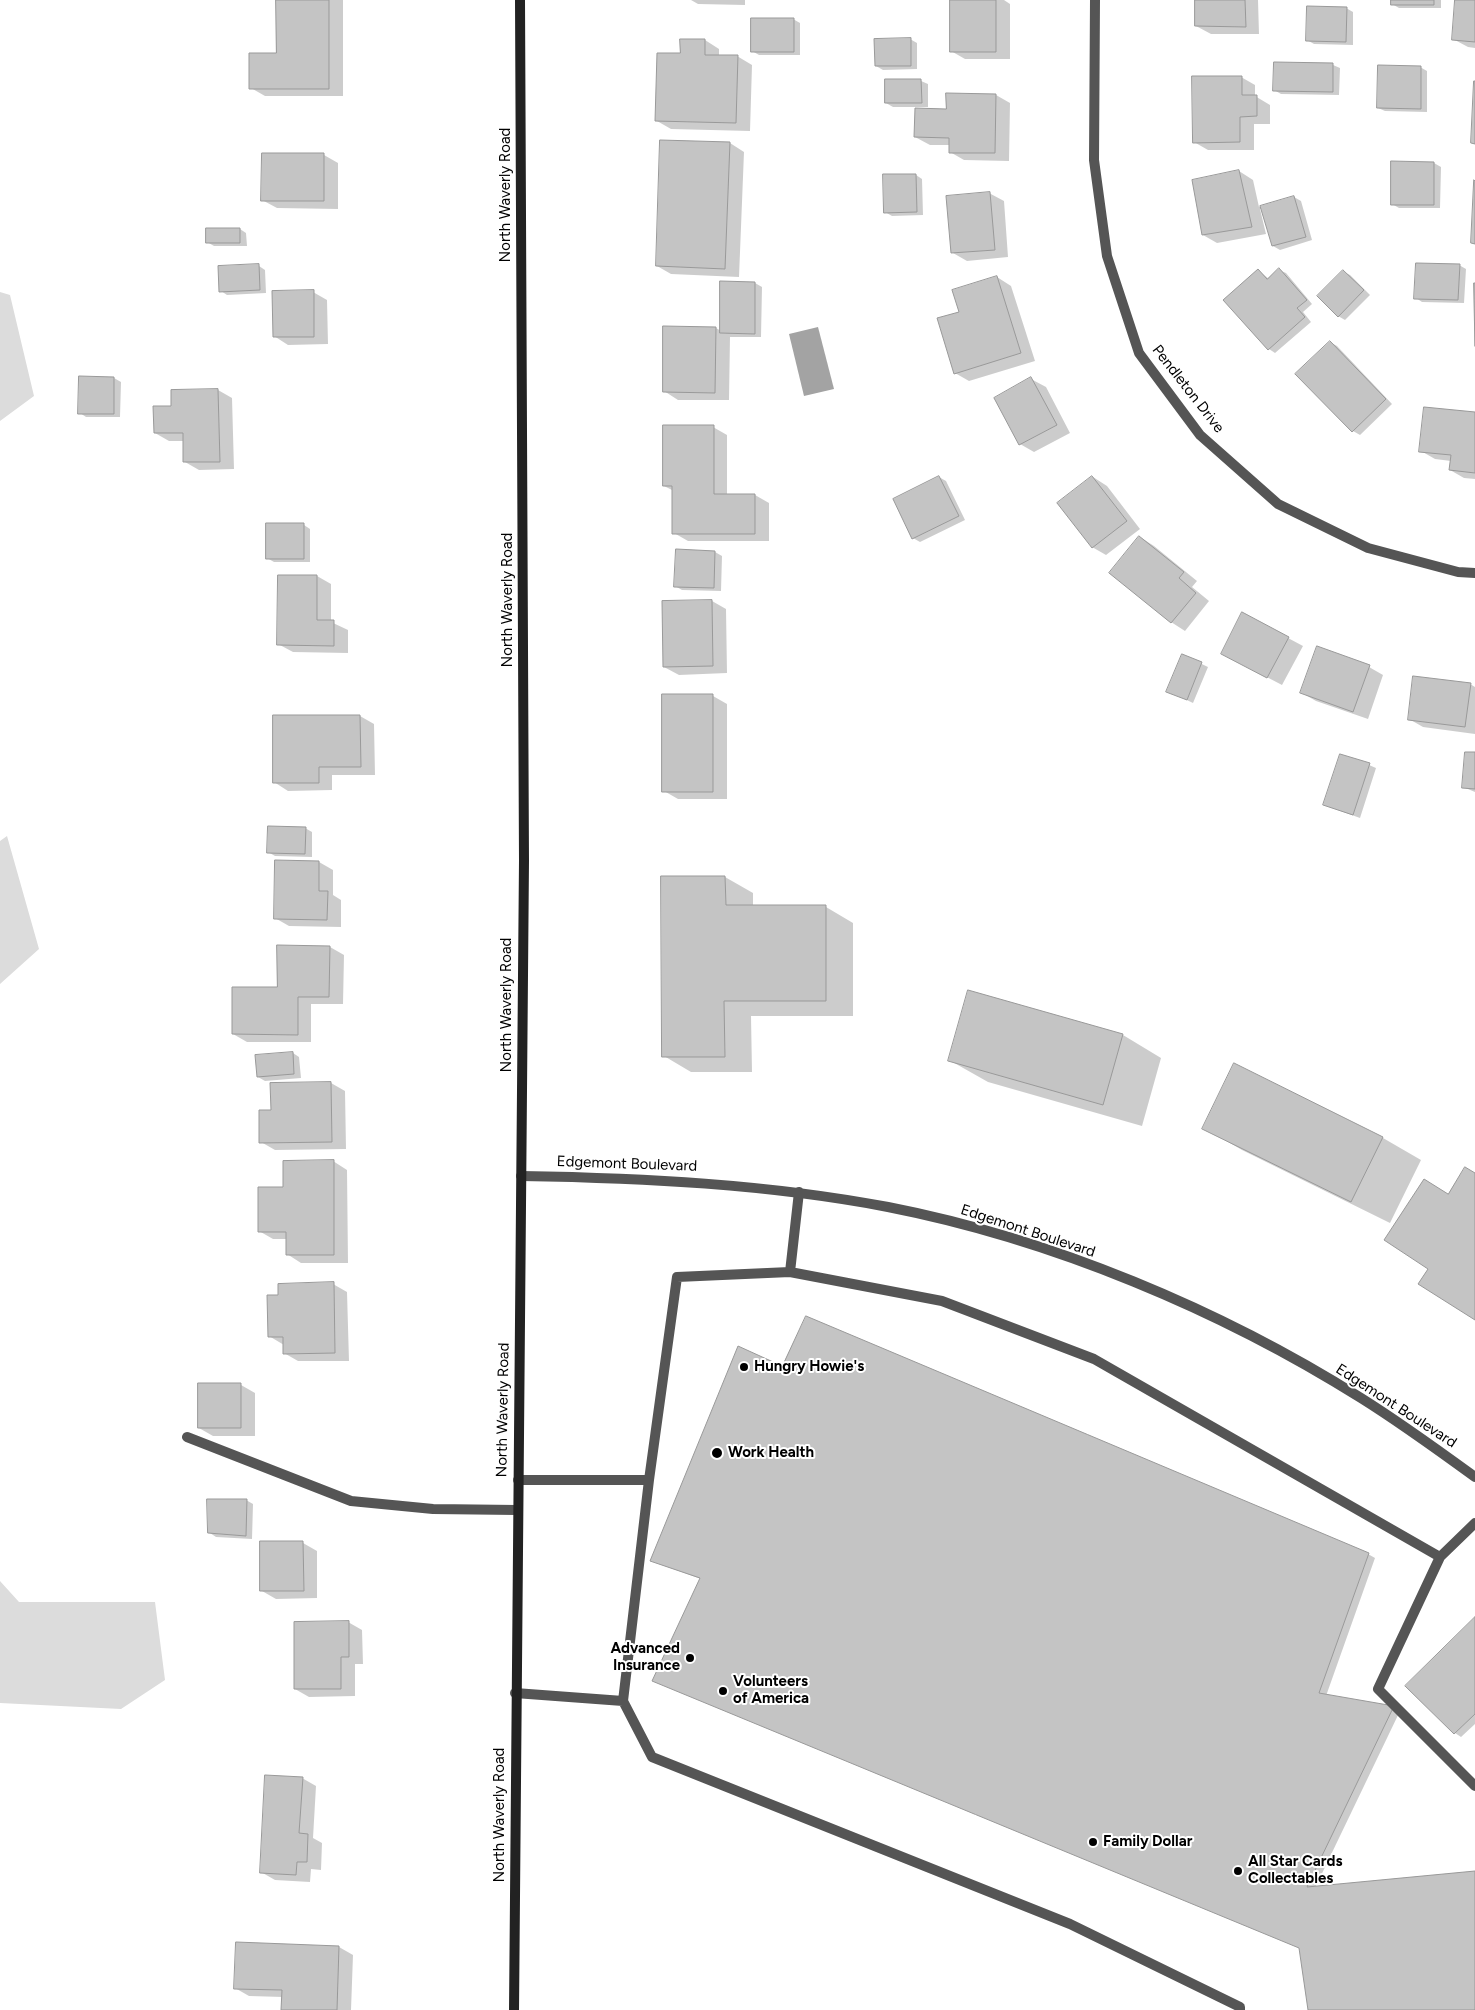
<!DOCTYPE html>
<style>
body{margin:0}
canvas{display:block;background:#fff}
</style>
<canvas width="1475" height="2010"></canvas>
<script>
const g = document.querySelector('canvas').getContext('2d');
g.lineJoin = 'round';
function fillPath(path, color) {
  g.fillStyle = color;
  g.fill(path, 'evenodd');
}
function trace(path, color, width, dash) {
  g.strokeStyle = color;
  g.lineWidth = width;
  g.lineCap = dash ? 'butt' : 'round';
  g.setLineDash(dash || []);
  g.stroke(path);
}
function write(font, color, halo, rows, align = 'center') {
  g.font = font + ' Figtree,sans-serif';
  g.lineWidth = 4;
  g.setLineDash([]);
  g.textBaseline = 'middle';
  g.strokeStyle = halo;
  g.fillStyle = color;
  for (const [text, x, y, turn = 0] of rows) {
    g.save();
    g.translate(x, y);
    g.rotate((+turn || 0) * Math.PI / 180);
    g.textAlign = isNaN(turn) ? turn : align;
    if (halo) g.strokeText(text, 0, 0);
    g.fillText(text, 0, 0);
    g.restore();
  }
}
fillPath(new Path2D(`
 M 0,292 L 10,295 L 34,396 L 0,421 Z
 M 7,836 L 39,949 L 0,984 L 0,841 Z
 M 0,1581 L 19,1602 L 155,1602 L 165,1680 L 121,1709 L 0,1703 Z`), '#dcdcdc');
fillPath(new Path2D(`
 M 818,327 L 834,389 L 804,396 L 789,334 Z`), '#a3a3a3');
fillPath(new Path2D(`
 M 277,0 L 343,0 L 343,96 L 265,96 L 251,88 L 277,55 Z
 M 691,0 L 745,0 L 745,5 L 698,4 Z
 M 951,0 L 1004,0 L 1010,4 L 1010,59 L 965,59 L 951,51 Z
 M 1197,0 L 1258,0 L 1259,34 L 1211,34 L 1196,26 Z
 M 1392,0 L 1441,0 L 1441,8 L 1399,8 L 1392,4 Z
 M 1456,0 L 1475,0 L 1475,48 L 1468,47 L 1453,39 Z
 M 1346,8 L 1353,12 L 1353,45 L 1314,44 L 1307,40 Z
 M 793,19 L 800,23 L 800,55 L 759,55 L 752,51 Z
 M 910,39 L 917,43 L 917,69 L 883,70 L 876,66 Z
 M 681,40 L 705,40 L 719,49 L 719,56 L 737,56 L 752,65 L 750,131 L 671,129 L 657,121 L 681,55 Z
 M 1275,63 L 1333,65 L 1340,68 L 1339,95 L 1281,94 L 1274,90 Z
 M 1420,67 L 1427,71 L 1427,112 L 1385,111 L 1378,108 Z
 M 1241,77 L 1255,85 L 1255,96 L 1270,105 L 1270,124 L 1254,124 L 1254,150 L 1208,150 L 1194,142 Z
 M 886,81 L 921,81 L 928,84 L 928,107 L 893,107 L 886,103 Z
 M 996,95 L 1010,103 L 1009,161 L 964,160 L 950,152 L 950,145 L 930,145 L 915,137 L 947,110 Z
 M 730,143 L 744,152 L 739,277 L 671,274 L 657,266 Z
 M 263,154 L 324,155 L 338,163 L 338,209 L 277,208 L 262,200 Z
 M 1392,163 L 1434,163 L 1441,167 L 1440,208 L 1399,208 L 1392,204 Z
 M 1239,171 L 1253,180 L 1259,207 L 1294,197 L 1301,201 L 1312,240 L 1280,250 L 1273,246 L 1262,208 L 1260,209 L 1266,234 L 1217,243 L 1203,235 Z
 M 916,175 L 922,179 L 923,215 L 892,216 L 885,212 Z
 M 989,193 L 1004,201 L 1008,257 L 967,261 L 953,253 Z
 M 240,229 L 246,233 L 247,246 L 214,246 L 207,242 Z
 M 1459,265 L 1466,269 L 1464,303 L 1422,302 L 1416,298 Z
 M 259,266 L 265,270 L 266,293 L 227,295 L 221,291 Z
 M 1279,270 L 1286,273 L 1312,304 L 1303,312 L 1311,322 L 1275,353 L 1269,349 L 1259,271 L 1269,279 Z
 M 1344,272 L 1350,275 L 1370,295 L 1345,320 L 1338,316 Z
 M 997,277 L 1011,286 L 1035,361 L 969,381 L 955,373 L 960,313 Z
 M 722,282 L 755,283 L 762,287 L 761,337 L 730,337 L 729,400 L 678,400 L 664,391 L 716,328 L 721,331 Z
 M 313,292 L 327,300 L 328,344 L 288,345 L 274,336 Z
 M 1330,342 L 1337,346 L 1392,404 L 1360,435 L 1353,431 L 1297,374 Z
 M 80,377 L 114,378 L 121,382 L 120,417 L 86,417 L 80,413 Z
 M 1031,379 L 1046,387 L 1070,433 L 1034,452 L 1020,444 Z
 M 218,390 L 232,398 L 234,469 L 199,470 L 185,462 L 184,441 L 169,441 L 155,433 L 172,407 Z
 M 1475,413 L 1475,479 L 1464,478 L 1450,470 L 1451,461 L 1435,459 L 1421,451 Z
 M 713,427 L 727,435 L 727,495 L 755,495 L 769,503 L 769,541 L 688,541 L 674,533 L 674,491 L 664,486 Z
 M 939,477 L 946,481 L 965,520 L 920,542 L 913,538 Z
 M 1093,477 L 1107,486 L 1140,529 L 1106,555 L 1092,547 Z
 M 304,525 L 310,529 L 310,562 L 274,562 L 267,558 Z
 M 1140,537 L 1154,546 L 1197,581 L 1192,587 L 1209,601 L 1185,631 L 1171,622 Z
 M 677,550 L 715,552 L 722,556 L 721,591 L 682,590 L 675,586 Z
 M 317,576 L 331,584 L 331,622 L 348,630 L 348,653 L 293,652 L 278,644 Z
 M 712,601 L 726,609 L 727,673 L 679,675 L 664,667 Z
 M 1243,614 L 1303,646 L 1282,685 L 1236,661 Z
 M 1183,655 L 1208,667 L 1193,703 L 1168,691 Z
 M 1369,667 L 1383,675 L 1368,719 L 1316,701 L 1302,693 Z
 M 1470,684 L 1475,687 L 1475,734 L 1423,727 L 1409,719 Z
 M 713,696 L 727,704 L 727,799 L 678,799 L 664,791 Z
 M 360,716 L 374,724 L 375,775 L 332,775 L 332,790 L 288,791 L 274,782 L 274,717 Z
 M 1475,754 L 1475,792 L 1463,787 Z
 M 1369,765 L 1376,768 L 1360,818 L 1324,805 Z
 M 305,828 L 312,832 L 312,857 L 275,856 L 268,852 Z
 M 276,862 L 319,862 L 333,870 L 333,895 L 341,900 L 341,927 L 289,926 L 275,918 Z
 M 663,877 L 725,877 L 753,893 L 753,907 L 826,907 L 853,923 L 853,1016 L 751,1016 L 752,1072 L 691,1072 L 664,1056 Z
 M 278,947 L 330,947 L 344,955 L 343,1004 L 311,1004 L 311,1042 L 247,1042 L 233,1034 L 278,988 Z
 M 969,992 L 1123,1035 L 1161,1058 L 1142,1126 L 988,1082 L 949,1060 Z
 M 293,1053 L 299,1057 L 301,1078 L 265,1081 L 258,1077 Z
 M 1235,1065 L 1383,1138 L 1421,1160 L 1390,1223 L 1242,1150 L 1204,1128 Z
 M 331,1083 L 345,1091 L 346,1149 L 275,1150 L 261,1142 L 272,1111 Z
 M 333,1161 L 347,1170 L 348,1263 L 301,1263 L 287,1254 L 287,1239 L 273,1239 L 259,1231 L 284,1188 Z
 M 333,1284 L 347,1292 L 349,1361 L 298,1361 L 284,1353 L 284,1345 L 269,1336 L 279,1296 Z
 M 783,1368 L 1368,1554 L 1375,1558 L 1326,1696 L 1400,1711 L 1315,1888 L 1475,1872 L 1475,2010 L 1309,2010 L 1301,1948 L 701,1579 L 659,1564 Z
 M 241,1385 L 255,1393 L 255,1436 L 213,1436 L 199,1428 Z
 M 246,1500 L 253,1504 L 252,1539 L 216,1537 L 210,1533 Z
 M 303,1543 L 317,1551 L 317,1598 L 276,1599 L 262,1591 Z
 M 1475,1619 L 1475,1724 L 1461,1737 L 1455,1733 L 1407,1686 Z
 M 348,1622 L 362,1630 L 363,1664 L 355,1664 L 355,1696 L 309,1697 L 295,1689 Z
 M 302,1778 L 316,1786 L 313,1838 L 322,1843 L 321,1870 L 311,1869 L 310,1882 L 275,1880 L 261,1872 Z
 M 237,1944 L 339,1947 L 353,1955 L 351,2010 L 282,2010 L 283,1997 L 249,1996 L 235,1988 Z`), '#0003');
const building = new Path2D(`
 M 276,0 L 329,0 L 329,89 L 249,89 L 249,53 L 276,53 Z
 M 950,0 L 996,0 L 996,52 L 950,52 Z
 M 1195,0 L 1245,0 L 1246,27 L 1195,26 Z
 M 1391,0 L 1434,0 L 1434,5 L 1391,5 Z
 M 1455,0 L 1475,0 L 1475,42 L 1452,40 Z
 M 1307,6 L 1347,7 L 1346,42 L 1306,41 Z
 M 751,18 L 794,18 L 794,52 L 751,52 Z
 M 911,38 L 911,66 L 875,66 L 874,39 Z
 M 680,39 L 705,39 L 705,55 L 738,55 L 736,123 L 655,121 L 657,53 L 680,53 Z
 M 1274,62 L 1333,63 L 1333,92 L 1273,91 Z
 M 1378,65 L 1421,66 L 1421,109 L 1377,108 Z
 M 1192,76 L 1242,76 L 1242,95 L 1257,95 L 1257,116 L 1240,117 L 1240,142 L 1193,143 Z
 M 885,79 L 921,79 L 922,103 L 885,103 Z
 M 1474,81 L 1475,81 L 1475,144 L 1471,143 Z
 M 946,93 L 996,94 L 995,153 L 949,153 L 949,138 L 914,137 L 915,108 L 946,109 Z
 M 660,140 L 730,142 L 725,269 L 656,266 Z
 M 262,153 L 324,153 L 324,201 L 261,201 Z
 M 1391,161 L 1434,162 L 1434,205 L 1391,205 Z
 M 1239,170 L 1252,227 L 1202,235 L 1192,180 Z
 M 883,174 L 916,174 L 917,212 L 884,213 Z
 M 1474,180 L 1475,181 L 1475,244 L 1471,243 Z
 M 990,192 L 995,250 L 951,253 L 946,196 Z
 M 1294,196 L 1306,237 L 1272,246 L 1260,206 Z
 M 206,228 L 240,228 L 240,243 L 206,243 Z
 M 1416,263 L 1460,264 L 1458,300 L 1414,299 Z
 M 259,264 L 260,290 L 219,292 L 218,266 Z
 M 1279,268 L 1307,300 L 1297,308 L 1305,317 L 1268,350 L 1223,300 L 1258,269 L 1267,279 Z
 M 1343,270 L 1364,290 L 1338,317 L 1317,296 Z
 M 997,276 L 1021,353 L 954,374 L 937,318 L 959,312 L 952,290 Z
 M 720,281 L 755,282 L 755,334 L 720,333 Z
 M 1474,283 L 1475,283 L 1475,346 Z
 M 314,290 L 314,337 L 273,337 L 272,291 Z
 M 663,326 L 716,327 L 715,393 L 663,392 Z
 M 1330,341 L 1386,399 L 1352,432 L 1295,374 Z
 M 79,376 L 114,377 L 114,414 L 78,414 Z
 M 1031,377 L 1057,425 L 1019,445 L 994,398 Z
 M 218,389 L 220,462 L 183,462 L 183,433 L 154,433 L 153,406 L 171,406 L 171,390 Z
 M 1424,407 L 1475,412 L 1475,473 L 1449,470 L 1451,455 L 1419,452 Z
 M 663,425 L 714,425 L 714,494 L 755,494 L 755,534 L 672,534 L 672,486 L 663,486 Z
 M 939,476 L 959,516 L 912,539 L 893,499 Z
 M 1092,476 L 1127,521 L 1092,548 L 1057,503 Z
 M 266,523 L 304,523 L 304,559 L 266,559 Z
 M 1139,536 L 1184,572 L 1179,578 L 1196,593 L 1171,623 L 1109,573 Z
 M 676,549 L 715,551 L 714,588 L 674,587 Z
 M 278,575 L 317,575 L 317,620 L 334,620 L 334,646 L 277,645 Z
 M 712,600 L 713,666 L 663,667 L 662,601 Z
 M 1242,612 L 1289,637 L 1267,678 L 1221,654 Z
 M 1317,646 L 1370,665 L 1353,712 L 1300,693 Z
 M 1182,654 L 1202,662 L 1187,700 L 1166,692 Z
 M 1413,676 L 1471,683 L 1465,727 L 1408,720 Z
 M 662,694 L 713,694 L 713,792 L 662,792 Z
 M 273,715 L 360,715 L 361,767 L 319,767 L 319,783 L 273,783 Z
 M 1465,752 L 1475,752 L 1475,789 L 1462,788 Z
 M 1340,754 L 1370,763 L 1353,815 L 1323,805 Z
 M 268,826 L 306,827 L 305,854 L 267,853 Z
 M 275,860 L 319,861 L 319,891 L 328,891 L 327,920 L 274,919 Z
 M 661,876 L 725,876 L 726,905 L 826,905 L 826,1001 L 724,1001 L 725,1057 L 662,1057 Z
 M 277,945 L 330,946 L 329,997 L 298,997 L 298,1035 L 232,1034 L 232,987 L 277,987 Z
 M 968,990 L 1123,1034 L 1103,1105 L 948,1061 Z
 M 293,1052 L 294,1074 L 257,1077 L 255,1055 Z
 M 1234,1063 L 1383,1137 L 1351,1202 L 1202,1129 Z
 M 331,1082 L 332,1142 L 259,1143 L 259,1110 L 271,1110 L 270,1083 Z
 M 334,1160 L 334,1255 L 286,1255 L 286,1232 L 258,1232 L 258,1187 L 283,1187 L 283,1161 Z
 M 1465,1167 L 1475,1173 L 1475,1320 L 1418,1284 L 1428,1269 L 1384,1240 L 1424,1179 L 1448,1194 Z
 M 334,1282 L 335,1353 L 283,1354 L 283,1337 L 268,1337 L 267,1295 L 278,1295 L 278,1284 Z
 M 806,1316 L 1369,1553 L 1319,1693 L 1394,1706 L 1307,1887 L 1475,1871 L 1475,2010 L 1308,2010 L 1299,1948 L 652,1681 L 700,1578 L 650,1561 L 738,1346 L 782,1366 Z
 M 198,1383 L 241,1383 L 241,1428 L 198,1428 Z
 M 207,1499 L 247,1499 L 246,1536 L 208,1533 Z
 M 260,1541 L 303,1541 L 304,1591 L 260,1591 Z
 M 1475,1617 L 1475,1714 L 1454,1734 L 1405,1686 Z
 M 349,1621 L 349,1657 L 341,1657 L 341,1689 L 294,1689 L 294,1622 Z
 M 265,1775 L 303,1777 L 299,1833 L 308,1834 L 307,1862 L 297,1862 L 296,1875 L 260,1873 Z
 M 236,1942 L 339,1946 L 337,2010 L 281,2010 L 282,1990 L 234,1989 Z`);
fillPath(building, '#c4c4c4');
trace(building, '#999', 1);
trace(new Path2D(`
 M 790,1272 L 799,1192
 M 187,1437 L 351,1501 L 433,1509 L 517,1510
 M 518,1480 L 649,1480
 M 1440,1557 L 1475,1523
 M 515,1693 L 623,1701 L 652,1757 L 1070,1924 L 1240,2007 L 1240,2010
 M 623,1701 L 649,1480 L 677,1277 L 790,1272 L 942,1301 L 1094,1359 L 1440,1557 L 1378,1689 L 1475,1786`), '#555', 10);
trace(new Path2D(`
 M 1095,0 L 1094,160 L 1107,256 L 1139,353 L 1200,435 L 1278,504 L 1368,548 L 1458,572 L 1475,573
 M 521,1176 C 644,1178 767,1184 888,1207 C 1052,1239 1221,1310 1361,1398 C 1401,1423 1438,1450 1475,1477`), '#555', 10);
trace(new Path2D(`
 M 514,2010 L 524,860 L 520,0`), '#222', 10);
for (const [x, y, r, color] of [
 [744,1367,5,"#000"],
 [717,1453,6,"#000"],
 [690,1658,5,"#000"],
 [723,1691,5,"#000"],
 [1093,1842,5,"#000"],
 [1238,1871,5,"#000"]
]) {
  const dot = new Path2D();
  dot.arc(x, y, r, 0, 2 * Math.PI);
  g.fillStyle = color;
  g.fill(dot);
  trace(dot, '#fff', 2);
}
write('15px', '#000', '#fff', [
 ["North Waverly Road",506,195,-90],
 ["Pendleton Drive",1188,389,52],
 ["North Waverly Road",508,600,-90],
 ["North Waverly Road",507,1005,-90],
 ["Edgemont Boulevard",627,1164,2],
 ["Edgemont Boulevard",1028,1231,18],
 ["Edgemont Boulevard",1396,1406,33],
 ["North Waverly Road",503,1410,-89],
 ["North Waverly Road",500,1815,-90]
]);
write('bold 15px', '#000', '#fff', [
 ["Hungry Howie's",754,1367],
 ["Work Health",728,1453],
 ["Advanced",680,1649,"right"],
 ["Insurance",680,1666,"right"],
 ["Volunteers",733,1682],
 ["of America",733,1699],
 ["Family Dollar",1103,1842],
 ["All Star Cards",1248,1862],
 ["Collectables",1248,1879]
], 'left');
</script>
